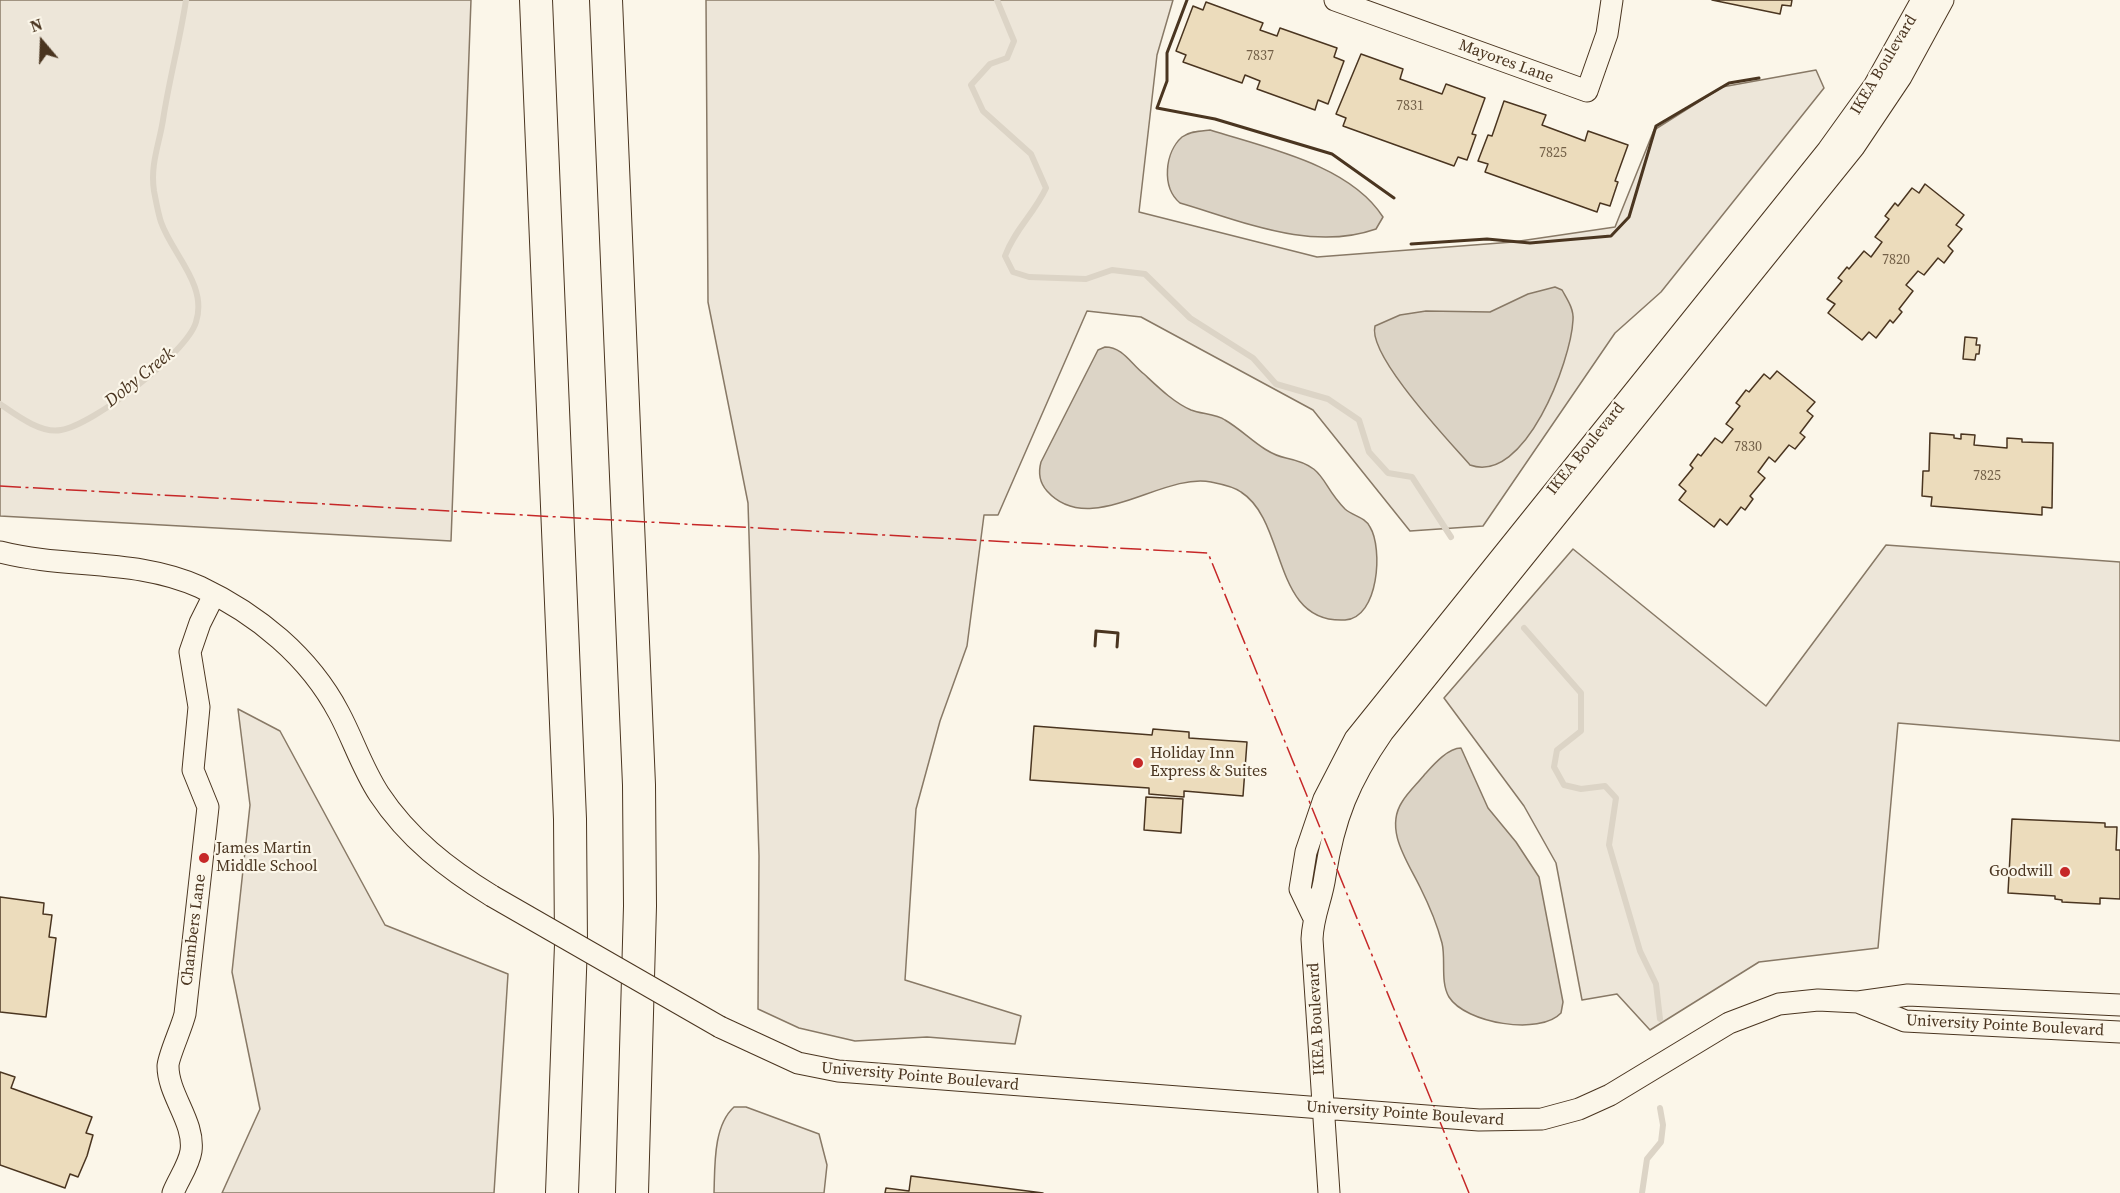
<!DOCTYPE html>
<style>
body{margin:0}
#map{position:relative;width:2120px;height:1193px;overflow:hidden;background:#fbf6e9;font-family:"Source Serif 4",serif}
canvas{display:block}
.north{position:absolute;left:12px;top:12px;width:60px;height:60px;-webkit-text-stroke:4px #fbf6e9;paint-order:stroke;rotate:341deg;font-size:16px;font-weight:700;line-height:24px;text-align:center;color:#4a3520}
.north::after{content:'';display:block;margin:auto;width:21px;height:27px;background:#4a3520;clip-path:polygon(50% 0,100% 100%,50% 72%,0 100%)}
</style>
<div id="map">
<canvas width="2120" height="1193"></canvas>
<div class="north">N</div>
</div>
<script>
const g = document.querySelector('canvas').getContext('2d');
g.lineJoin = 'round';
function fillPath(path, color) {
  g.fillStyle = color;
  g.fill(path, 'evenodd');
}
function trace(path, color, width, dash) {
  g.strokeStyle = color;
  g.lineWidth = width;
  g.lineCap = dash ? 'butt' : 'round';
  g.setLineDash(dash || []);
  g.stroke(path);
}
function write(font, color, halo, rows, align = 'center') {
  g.font = font + ' "Source Serif 4",serif';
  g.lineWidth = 4.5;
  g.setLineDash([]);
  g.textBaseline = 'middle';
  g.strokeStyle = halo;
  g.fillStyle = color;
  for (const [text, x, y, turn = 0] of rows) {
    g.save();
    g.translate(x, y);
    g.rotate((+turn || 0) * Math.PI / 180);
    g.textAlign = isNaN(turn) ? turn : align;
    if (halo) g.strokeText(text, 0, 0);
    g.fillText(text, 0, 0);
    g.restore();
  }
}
const green = new Path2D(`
 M 0,0 L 471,0 L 451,541 L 0,516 Z
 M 706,0 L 1173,0 L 1157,55 L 1139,212 L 1317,257 L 1513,242 L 1615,227 L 1654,130 L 1722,87 L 1816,70 L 1824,88 L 1661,292 L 1615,333 L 1483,526 L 1410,531 L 1313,410 L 1141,317 L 1087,311 L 998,515 L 984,515 L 967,646 L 940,721 L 916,809 L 905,980 L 1021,1016 L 1015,1044 L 927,1037 L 855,1041 L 799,1028 L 758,1009 L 759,856 L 748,503 L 708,302 Z
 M 1886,545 L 2120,562 L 2120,741 L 1898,723 L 1878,948 L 1759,962 L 1650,1030 L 1617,994 L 1582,1000 L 1556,863 L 1524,806 L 1444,698 L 1573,549 L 1766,706 Z
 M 238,709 L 280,731 L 385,925 L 508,974 L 494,1193 L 222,1193 L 260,1109 L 232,972 L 250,805 Z
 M 734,1107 L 746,1107 L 819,1134 L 827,1165 L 824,1193 L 714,1193 C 715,1166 713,1126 734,1107 Z`);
fillPath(green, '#ede6d9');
trace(green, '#887966', 1.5);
const water = new Path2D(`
 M 1210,130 C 1267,148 1350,165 1383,217 L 1376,229 C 1311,252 1242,221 1180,203 C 1161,187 1165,152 1182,137 C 1190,131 1201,131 1210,130 Z
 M 1555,287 L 1562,290 C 1567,299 1574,309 1573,320 C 1571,361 1525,485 1470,465 C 1449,441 1367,355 1375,326 L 1400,315 L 1426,311 L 1490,312 L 1528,294 Z
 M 1105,347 C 1123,347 1131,364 1144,374 C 1158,387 1173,402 1191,410 C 1201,414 1216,414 1225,420 C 1246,432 1262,453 1286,458 C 1328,467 1319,483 1345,509 C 1353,516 1365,517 1370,527 C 1383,548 1379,618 1345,620 C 1271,624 1288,522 1241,492 C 1233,486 1221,484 1211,482 C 1162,472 1090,539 1047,491 C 1039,482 1038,473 1041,462 L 1098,350 Z
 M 1461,748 L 1488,808 L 1516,842 L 1539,877 L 1563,1002 L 1561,1013 C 1540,1036 1465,1023 1449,997 C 1440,982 1446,959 1442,943 C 1437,924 1429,905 1420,887 C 1408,862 1384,830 1402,802 C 1408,792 1418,783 1425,774 C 1434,764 1448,748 1461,748 Z`);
fillPath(water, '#dcd4c6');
trace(water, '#887966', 1.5);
trace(new Path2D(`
 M 997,0 L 1014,41 L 1007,58 L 990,64 L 971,85 L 983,111 L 1031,154 L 1046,188 C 1034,214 1015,229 1005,256 L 1013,272 L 1029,277 L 1086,279 L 1112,270 L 1145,274 L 1190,318 L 1253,358 L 1276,384 L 1328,399 L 1359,420 L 1369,452 L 1388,473 L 1412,477 L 1451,537
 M 0,404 C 16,415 41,434 61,430 C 93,425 187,353 196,322 C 208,285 172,254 161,222 C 158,213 156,201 154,191 C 150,165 159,145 163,120 C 169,80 180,40 186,0
 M 1524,628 L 1581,693 L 1581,731 L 1557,750 L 1554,767 L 1564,785 L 1581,789 L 1605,786 L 1616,798 L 1609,845 L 1640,951 L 1656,984 L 1660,1019
 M 1642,1193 L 1647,1159 L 1661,1142 L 1663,1125 L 1660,1108`), '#dcd4c6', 6);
const building = new Path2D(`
 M 1712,0 L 1792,0 L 1791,6 L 1782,5 L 1780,14 Z
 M 1206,2 L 1263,23 L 1260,30 L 1277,36 L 1280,28 L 1337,48 L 1334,57 L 1344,61 L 1328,104 L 1318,100 L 1315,110 L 1257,89 L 1260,81 L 1245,75 L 1242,83 L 1183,62 L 1186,55 L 1176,51 L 1193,6 L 1203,10 Z
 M 1361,54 L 1403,69 L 1400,79 L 1442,94 L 1446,84 L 1485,98 L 1472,134 L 1476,135 L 1467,160 L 1458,157 L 1454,166 L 1343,126 L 1346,118 L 1336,114 Z
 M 1504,101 L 1546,115 L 1542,125 L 1585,141 L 1588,131 L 1628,145 L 1615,181 L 1618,182 L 1610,206 L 1600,203 L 1597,212 L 1485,172 L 1488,164 L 1478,161 L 1488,135 L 1492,136 Z
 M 1925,184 L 1964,215 L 1956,225 L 1962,229 L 1948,246 L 1953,251 L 1944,263 L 1938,258 L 1924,275 L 1918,271 L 1906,285 L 1913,291 L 1899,309 L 1902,312 L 1893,323 L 1890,320 L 1876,338 L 1869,332 L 1862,340 L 1828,313 L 1835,304 L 1827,299 L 1842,281 L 1838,278 L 1847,267 L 1849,269 L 1864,251 L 1871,257 L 1882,242 L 1875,237 L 1889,219 L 1885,216 L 1895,203 L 1898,206 L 1912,188 L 1919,193 Z
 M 1965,337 L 1977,338 L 1976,345 L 1980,345 L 1979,354 L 1976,354 L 1975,360 L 1963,359 Z
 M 1777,371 L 1815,402 L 1807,411 L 1813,416 L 1800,433 L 1805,437 L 1795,449 L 1789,445 L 1775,462 L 1769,457 L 1758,472 L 1765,478 L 1750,496 L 1753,499 L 1745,510 L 1741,507 L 1727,525 L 1720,519 L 1714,527 L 1679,500 L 1686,491 L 1679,485 L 1693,468 L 1690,465 L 1698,454 L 1701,456 L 1715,438 L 1722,443 L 1733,429 L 1726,424 L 1740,406 L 1736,403 L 1746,390 L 1749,392 L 1764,374 L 1770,379 Z
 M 1930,433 L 1954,435 L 1954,438 L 1961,439 L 1961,434 L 1975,435 L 1974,445 L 2007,448 L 2007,438 L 2022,439 L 2022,442 L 2053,443 L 2052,508 L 2042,507 L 2042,515 L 1931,506 L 1932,497 L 1922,496 L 1923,471 L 1929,471 Z
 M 1034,726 L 1152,735 L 1153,729 L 1189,732 L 1189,738 L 1247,742 L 1243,796 L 1184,791 L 1184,797 L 1149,794 L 1149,788 L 1030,780 Z
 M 1146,797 L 1183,799 L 1181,833 L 1144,830 Z
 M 2012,819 L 2105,823 L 2105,827 L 2117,827 L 2116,850 L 2120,850 L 2120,899 L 2100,898 L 2100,904 L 2062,902 L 2062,900 L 2055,899 L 2055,896 L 2008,893 Z
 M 0,897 L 44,903 L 43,914 L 52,915 L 49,937 L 56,938 L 46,1017 L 0,1012 Z
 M 0,1072 L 15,1077 L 11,1088 L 92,1117 L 86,1133 L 93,1135 L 87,1156 L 78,1177 L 70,1174 L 65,1188 L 0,1165 Z
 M 911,1176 L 1043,1193 L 885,1193 L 886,1188 L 909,1191 Z`);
fillPath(building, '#ecdcbc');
trace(building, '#4a3520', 1.5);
const minor = new Path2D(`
 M 1335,0 L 1587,91 L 1607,34 L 1612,0
 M 0,552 C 66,569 136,558 200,587 C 257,614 309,656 339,713 C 353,739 362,768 379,794 C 408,838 448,869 492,896
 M 1313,916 L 1300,889 L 1306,852 L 1324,799 L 1355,739 L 1828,150 L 1874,86 L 1922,0
 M 1858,1002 L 1905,1021 L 2120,1032
 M 720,1027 L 798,1063 L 838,1071 L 1479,1120 L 1542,1119 L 1579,1109 L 1610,1095 L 1729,1023 L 1779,1004 L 1818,1000 L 1858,1002 L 1908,995 L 2120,1005
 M 173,1193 C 178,1180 189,1165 191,1151 C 195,1122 168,1095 168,1066 C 168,1057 182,1027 185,1014 L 208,807 L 193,770 L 199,707 L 190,652 L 200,623 L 214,595
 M 1329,1193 L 1312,939 C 1313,914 1322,899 1325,876 C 1334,818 1349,781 1383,732 L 1854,147 L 1901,77 L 1943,0`);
const highway = new Path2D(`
 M 536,0 L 570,819 L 571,944 L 562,1193
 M 606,0 L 639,785 L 640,906 L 632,1193`);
trace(minor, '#4a3520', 23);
trace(highway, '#4a3520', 34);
trace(minor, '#fbf6e9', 21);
trace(highway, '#fbf6e9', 32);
const minorBridge = new Path2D(`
 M 492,896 L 720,1027`);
trace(minorBridge, '#4a3520', 23, []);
trace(minorBridge, '#fbf6e9', 21);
trace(new Path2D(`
 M 1187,0 L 1167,53 L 1167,81 L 1157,108 L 1215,119 L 1332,154 L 1394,198
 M 1411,244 L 1487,239 L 1530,243 L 1611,236 L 1629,217 L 1656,126 L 1729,83 L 1759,78
 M 1095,646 L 1096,631 L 1118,633 L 1117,647`), '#4a3520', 3);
trace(new Path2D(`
 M 0,486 L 1208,553 L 1469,1193`), '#c62828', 1.5, [21, 4.5, 3, 4.5]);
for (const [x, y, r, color] of [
 [1138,763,6,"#c62828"],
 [204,858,6,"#c62828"],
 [2065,872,6,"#c62828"]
]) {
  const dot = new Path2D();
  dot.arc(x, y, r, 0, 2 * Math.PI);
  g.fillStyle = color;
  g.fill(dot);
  trace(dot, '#fbf6e9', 2);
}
write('14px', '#725f47', null, [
 ["7837",1260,56],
 ["7831",1410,106],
 ["7825",1553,153],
 ["7820",1896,260],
 ["7830",1748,447],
 ["7825",1987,476]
]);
write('16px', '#4a3520', '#fbf6e9', [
 ["Mayores Lane",1506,62,20],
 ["IKEA Boulevard",1884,65,-59],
 ["IKEA Boulevard",1586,449,-51],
 ["Chambers Lane",194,930,-83],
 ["IKEA Boulevard",1317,1019,-93],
 ["University Pointe Boulevard",2005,1026,3],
 ["University Pointe Boulevard",920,1077,5],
 ["University Pointe Boulevard",1405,1114,4]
]);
write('16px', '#4a3520', '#fbf6e9', [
 ["Holiday Inn",1150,754],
 ["Express & Suites",1150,772],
 ["James Martin",216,849],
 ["Middle School",216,867],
 ["Goodwill",2053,872,"right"]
], 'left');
write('italic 18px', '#4a3520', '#fbf6e9', [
 ["Doby Creek",140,378,-39]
]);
</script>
